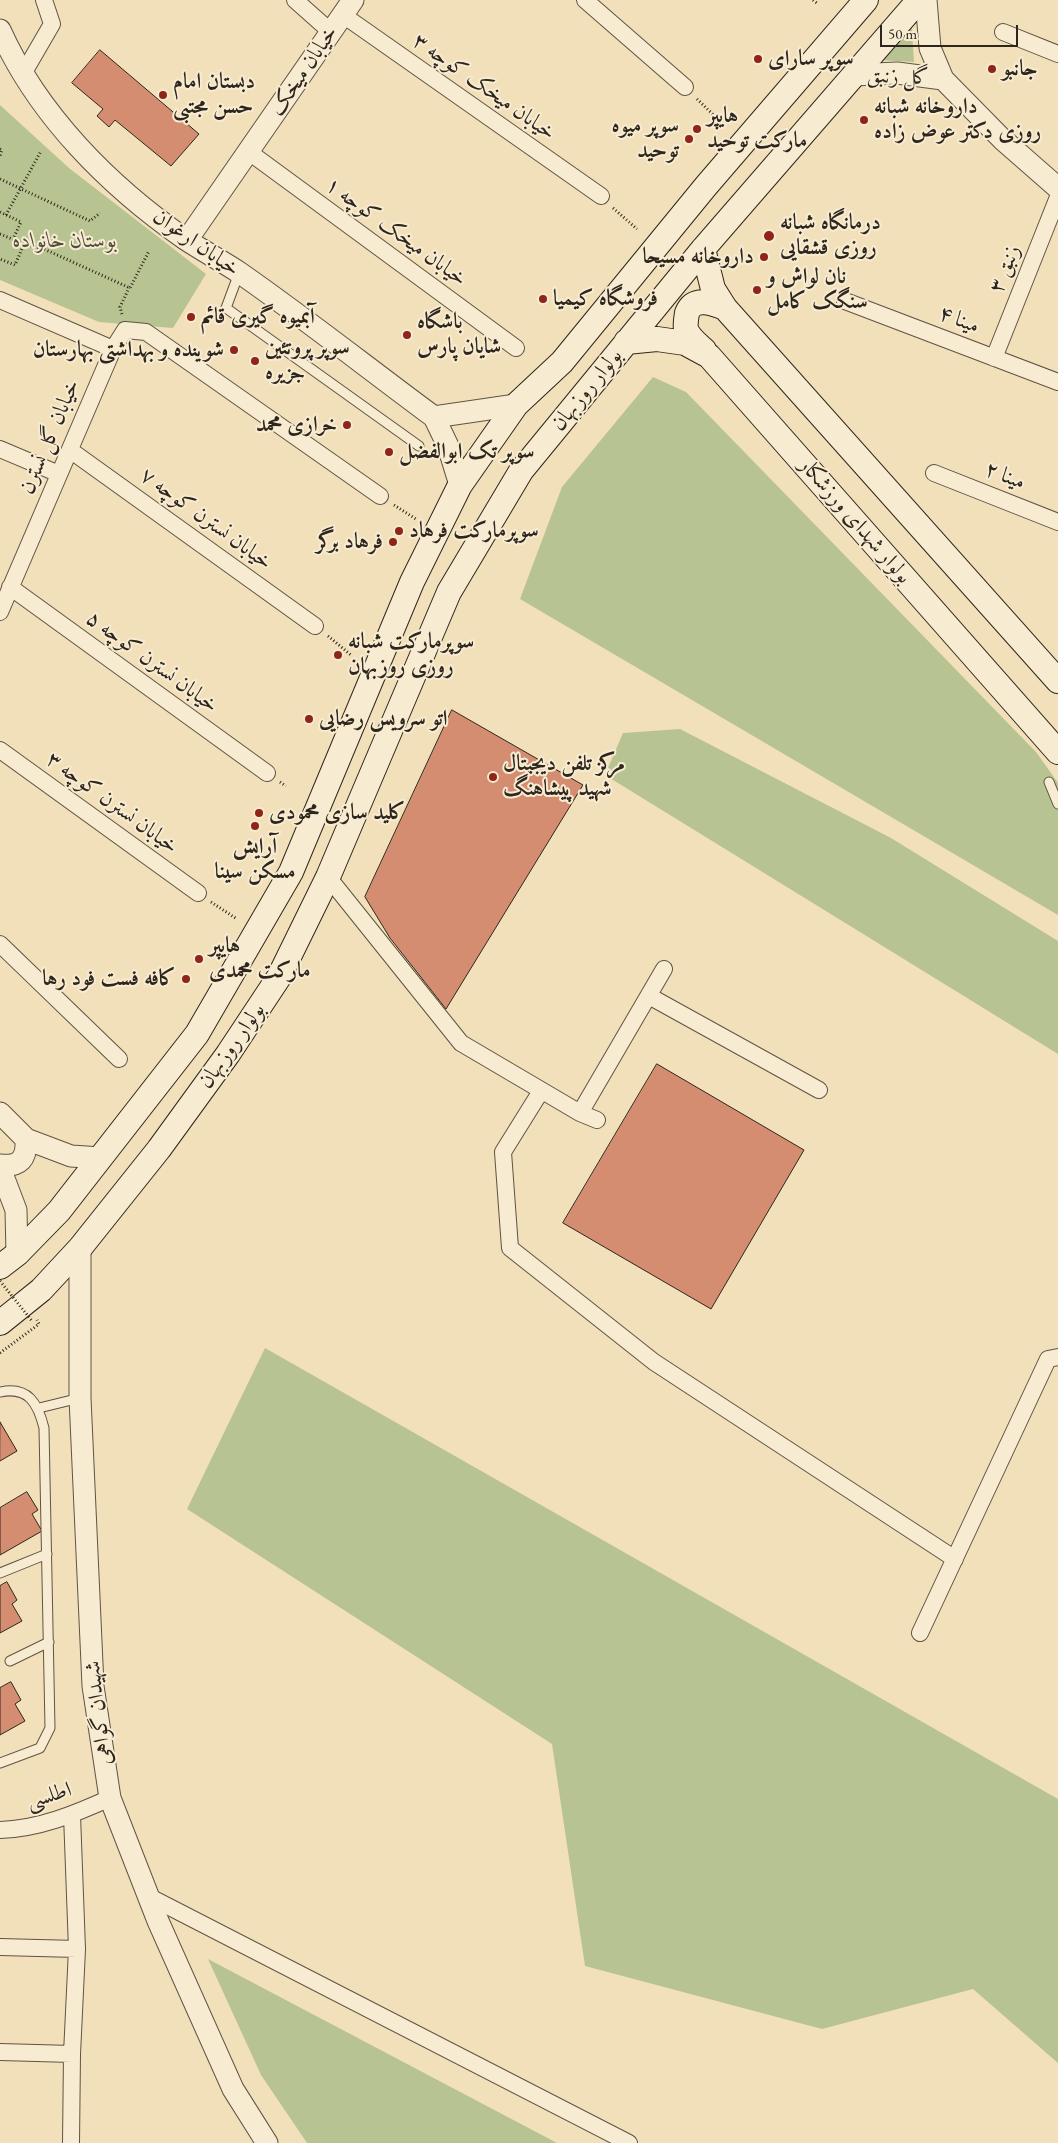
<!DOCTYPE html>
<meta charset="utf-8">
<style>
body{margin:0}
#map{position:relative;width:1058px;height:2143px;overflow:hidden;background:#f2e0ba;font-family:"EB Garamond",serif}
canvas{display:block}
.scale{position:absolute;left:880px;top:25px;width:138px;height:22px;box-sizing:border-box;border:2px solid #2e261c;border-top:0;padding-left:6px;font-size:15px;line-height:18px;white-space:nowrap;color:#2e261c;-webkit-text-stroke:4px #f7ebd2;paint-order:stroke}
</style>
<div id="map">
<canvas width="1058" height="2143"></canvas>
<div class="scale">50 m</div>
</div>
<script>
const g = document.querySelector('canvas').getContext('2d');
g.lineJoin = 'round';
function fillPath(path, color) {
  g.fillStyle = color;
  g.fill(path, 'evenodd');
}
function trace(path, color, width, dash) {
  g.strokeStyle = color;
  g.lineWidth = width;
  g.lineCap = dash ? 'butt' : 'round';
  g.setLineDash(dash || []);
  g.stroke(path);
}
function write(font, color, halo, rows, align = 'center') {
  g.font = font + ' "EB Garamond",Amiri,serif';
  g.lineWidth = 4;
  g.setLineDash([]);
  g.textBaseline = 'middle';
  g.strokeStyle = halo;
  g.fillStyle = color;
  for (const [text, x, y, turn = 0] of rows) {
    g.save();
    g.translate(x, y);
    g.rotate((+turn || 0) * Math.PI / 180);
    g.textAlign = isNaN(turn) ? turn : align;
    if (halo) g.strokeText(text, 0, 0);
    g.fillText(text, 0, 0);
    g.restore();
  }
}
fillPath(new Path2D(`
 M 911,17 L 914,62 L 877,60 Z
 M 0,105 L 69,168 L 206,274 L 173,328 L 99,322 L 0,280 Z
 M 653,377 L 686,392 L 1036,752 L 1058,783 L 1058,915 L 520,599 L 562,487 Z
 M 680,729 L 891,838 L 1058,941 L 1058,1054 L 605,775 L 623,733 Z
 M 265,1348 L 1058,1799 L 1058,2063 L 973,1989 L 822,2029 L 585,1966 L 552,1744 L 187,1509 Z
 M 208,1959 L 557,2143 L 307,2143 L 261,2075 Z`), '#b8c392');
const building = new Path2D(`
 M 100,50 L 199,134 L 171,166 L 115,120 L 109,127 L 97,116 L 103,109 L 72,83 Z
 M 452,710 L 583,785 L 446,1009 L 390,938 L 365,897 Z
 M 657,1064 L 804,1150 L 711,1309 L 563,1223 Z
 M 0,1422 L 17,1451 L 0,1461 Z
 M 27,1492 L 38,1510 L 32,1514 L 42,1531 L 0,1555 L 0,1508 Z
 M 7,1582 L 17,1600 L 12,1604 L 22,1621 L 0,1633 L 0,1586 Z
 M 11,1682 L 21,1700 L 15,1704 L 25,1721 L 0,1735 L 0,1688 Z`);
fillPath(building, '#d48d70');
trace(building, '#2e261c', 1);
const service = new Path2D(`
 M 239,273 L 226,308 L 419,446
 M 1049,782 L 1058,804
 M 0,1392 C 29,1386 38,1404 44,1428 L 50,1728 L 40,1748 L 0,1763
 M 39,1408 L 80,1398
 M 0,1573 L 47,1554
 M 10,1661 L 49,1642`);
const minor = new Path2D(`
 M 295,0 L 331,32
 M 585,0 L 685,87
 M 343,15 L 601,196
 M 1003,32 L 1058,54
 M 23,74 L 52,24 L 44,0
 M 249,152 L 516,348
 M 0,300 L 113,349
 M 845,301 L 1058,382
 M 994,358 L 1058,197
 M 0,449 L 59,474
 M 70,450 L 315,626
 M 934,473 L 1058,522
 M 10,587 L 267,773
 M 0,612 L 113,349 L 125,330 L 146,332 L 380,496
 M 0,750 L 198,893
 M 328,877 L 461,1043 L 580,1113 L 597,1120
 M 0,944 L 119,1059
 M 649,996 L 819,1090
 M 541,1091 L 503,1152 L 510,1248 L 654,1362 L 955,1559
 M 580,1113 L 664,969
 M 920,1633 L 1048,1359 L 1058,1357
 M 0,1830 C 38,1829 75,1814 110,1798
 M 148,1896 L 629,2143
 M 0,1947 L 77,1949
 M 0,2052 L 72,2054
 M 71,2143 L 72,2054 L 77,1949 L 72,1815`);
const tertiary = new Path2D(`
 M 926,0 L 930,48 L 943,79 L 1002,139 L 1058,188
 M 0,30 C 38,115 109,186 185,239 C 203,251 222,261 240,273 C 306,319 369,369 434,417 L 448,446 L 460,485
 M 854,75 L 897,73 L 943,79
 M 187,240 L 353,0
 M 434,417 L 516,405
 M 0,1113 L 26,1139 L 71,1156 L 101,1158
 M 0,1165 C 20,1167 27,1159 26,1139
 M 0,1168 L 16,1210 L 17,1254
 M 80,1248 L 80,1398 L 93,1686 L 110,1798 L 158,1921 L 233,2089 L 267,2143`);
const secondary = new Path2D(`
 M 703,249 L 713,289 L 725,308 L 1058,681
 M 626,342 L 657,339 L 685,343 L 709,356 L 1058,752
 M 704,350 C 698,344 689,338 686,329 C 685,324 686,319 687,313 C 694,296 712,303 725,308
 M 0,1267 L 17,1254 L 59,1211 L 197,1034 L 291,872 L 412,582 L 460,485 L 516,405 L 562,362 L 706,186 L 866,0
 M 0,1323 L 41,1290 L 80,1248 L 159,1149 L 228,1054 L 279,977 L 328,877 L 449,592 L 521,471 L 703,249 L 919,0`);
trace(service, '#5f5444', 11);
trace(minor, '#5f5444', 18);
trace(tertiary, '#5f5444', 23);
trace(secondary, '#2e261c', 26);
trace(new Path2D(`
 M 813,0 L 818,4
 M 697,99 L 725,126
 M 0,149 L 2,150 L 0,156
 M 0,179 L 90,221 L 100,213
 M 613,208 L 637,229
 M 0,212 L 21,222 L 13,239
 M 6,215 L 41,151
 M 0,234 L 24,244 L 15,265 L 0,259
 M 24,244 L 44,249 L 130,288 L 149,251
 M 122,314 L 120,307 L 129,288
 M 394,505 L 416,519
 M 328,636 L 351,655
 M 280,782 L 286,786
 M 211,902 L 237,919
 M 0,1353 L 39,1324 L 37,1320`), '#2e261c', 3, [1, 2.5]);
trace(service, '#f7ebd2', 9);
trace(minor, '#f7ebd2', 16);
trace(tertiary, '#f7ebd2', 21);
trace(secondary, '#f7ebd2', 24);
trace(new Path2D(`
 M 0,1281 L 32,1321`), '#2e261c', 3, [1, 2.5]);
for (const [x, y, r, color] of [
 [758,59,5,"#8f2418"],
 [992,69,5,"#8f2418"],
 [163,95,5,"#8f2418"],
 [864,120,5,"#8f2418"],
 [697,129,5,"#8f2418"],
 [689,139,5,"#8f2418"],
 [769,236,6,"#8f2418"],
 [764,257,5,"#8f2418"],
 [757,290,5,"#8f2418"],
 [543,299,5,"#8f2418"],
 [191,317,5,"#8f2418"],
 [407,335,5,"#8f2418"],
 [234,350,5,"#8f2418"],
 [255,361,5,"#8f2418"],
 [347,425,5,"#8f2418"],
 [389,452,5,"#8f2418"],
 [399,531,5,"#8f2418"],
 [393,542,5,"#8f2418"],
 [338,655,5,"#8f2418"],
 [309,719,5,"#8f2418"],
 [493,777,5,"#8f2418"],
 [259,813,5,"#8f2418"],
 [255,826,5,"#8f2418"],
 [199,959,5,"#8f2418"],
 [186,979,5,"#8f2418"]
]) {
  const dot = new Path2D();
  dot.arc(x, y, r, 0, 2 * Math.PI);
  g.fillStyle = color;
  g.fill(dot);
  trace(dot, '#f7ebd2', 2);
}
write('bold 22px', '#2e261c', '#f7ebd2', [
 ["سوپر سارای",768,59],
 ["جانبو",1002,69],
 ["دبستان امام",173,82],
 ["حسن مجتبی",173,107],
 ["داروخانه شبانه",874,107],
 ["روزی دکتر عوض زاده",874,132],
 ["هایپر",707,116],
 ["مارکت توحید",707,141],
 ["سوپر میوه",679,126,"right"],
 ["توحید",679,151,"right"],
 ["درمانگاه شبانه",780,223],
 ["روزی قشقایی",780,248],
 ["داروخانه مسیحا",754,257,"right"],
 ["نان لواش و",767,277],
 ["سنگک کامل",767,302],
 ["فروشگاه کیمیا",553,299],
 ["آبمیوه گیری قائم",201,317],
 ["باشگاه",417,322],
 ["شایان پارس",417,347],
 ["سوپر پروتئین",265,348],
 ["جزیره",265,373],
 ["شوینده و بهداشتی بهارستان",224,350,"right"],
 ["خرازی محمد",337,425,"right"],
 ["سوپر تک ابوالفضل",399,452],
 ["سوپرمارکت فرهاد",409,531],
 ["فرهاد برگر",383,542,"right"],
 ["سوپرمارکت شبانه",348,642],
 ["روزی روزبهان",348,667],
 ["اتو سرویس رضایی",319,719],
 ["مرکز تلفن دیجیتال",503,764],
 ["شهید پیشاهنگ",503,789],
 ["کلید سازی محمودی",269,813],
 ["آرایش",255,847,"center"],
 ["مسکن سینا",255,872,"center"],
 ["هایپر",209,946],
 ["مارکت محمدی",209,971],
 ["کافه فست فود رها",176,979,"right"]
], 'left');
write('22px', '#2e261c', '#f7ebd2', [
 ["خیابان میخک",304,71,-56],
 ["گل زنبق",898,77,2],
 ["خیابان میخک کوچه ۳",484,87,35],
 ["خیابان میخک کوچه ۱",396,232,36],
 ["خیابان ارغوان",196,243,35],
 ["زنبق ۳",1005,269,-68],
 ["مینا ۴",959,320,21],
 ["بولوار روزبهان",587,390,-51],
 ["خیابان گل نسترن",50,437,-67],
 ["مینا ۲",1005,476,22],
 ["خیابان نسترن کوچه ۷",206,519,36],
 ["بولوار شهدای ورزشکار",855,521,49],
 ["خیابان نسترن کوچه ۵",152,662,36],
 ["خیابان نسترن کوچه ۳",112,803,36],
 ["بولوار روزبهان",232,1046,-55],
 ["شهیدان گواهی",99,1713,-97],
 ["اطلسی",49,1796,-17]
]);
write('italic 22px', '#504d3a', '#f7ebd2', [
 ["بوستان خانواده",65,241]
]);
</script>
